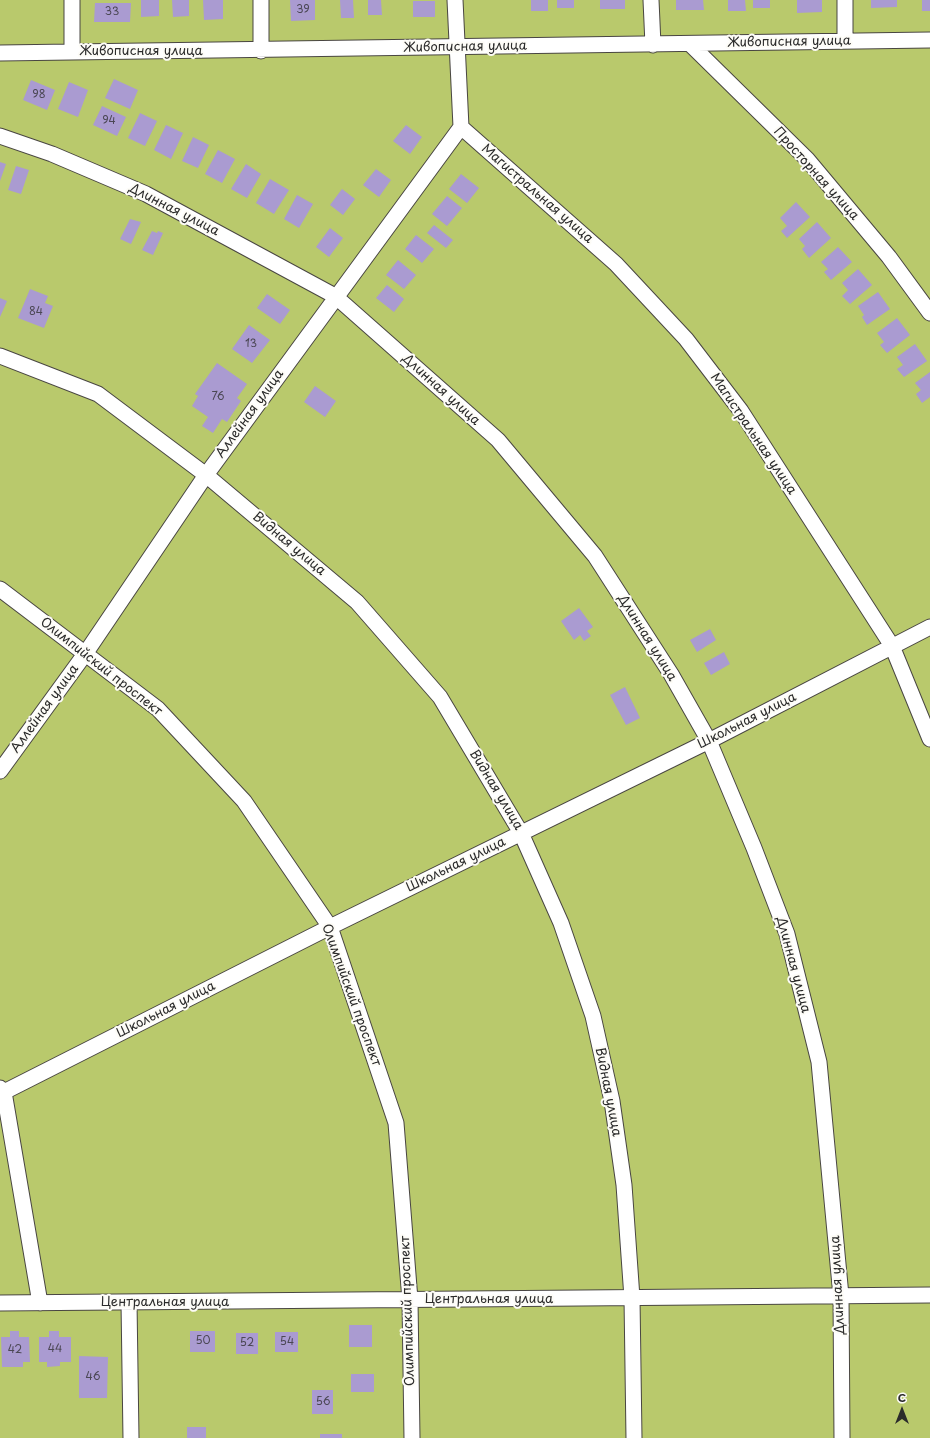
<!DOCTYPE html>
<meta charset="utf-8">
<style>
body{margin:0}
#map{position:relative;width:930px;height:1438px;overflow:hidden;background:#f3e1c5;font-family:"Playpen Sans",sans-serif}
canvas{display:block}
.north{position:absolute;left:882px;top:1390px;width:40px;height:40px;-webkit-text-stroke:3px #fdfcf7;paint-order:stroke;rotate:0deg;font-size:11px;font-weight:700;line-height:16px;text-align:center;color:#2b2b2b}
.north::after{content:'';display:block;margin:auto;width:14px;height:18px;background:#2b2b2b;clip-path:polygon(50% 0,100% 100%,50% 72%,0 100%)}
</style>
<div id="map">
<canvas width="930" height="1438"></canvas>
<div class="north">С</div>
</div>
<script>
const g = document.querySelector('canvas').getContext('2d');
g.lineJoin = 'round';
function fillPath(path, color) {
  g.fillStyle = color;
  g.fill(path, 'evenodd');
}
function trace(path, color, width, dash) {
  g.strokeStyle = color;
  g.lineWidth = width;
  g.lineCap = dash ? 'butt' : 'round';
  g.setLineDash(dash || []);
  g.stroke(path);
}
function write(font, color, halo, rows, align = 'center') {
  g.font = font + ' "Playpen Sans",sans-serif';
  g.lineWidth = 4;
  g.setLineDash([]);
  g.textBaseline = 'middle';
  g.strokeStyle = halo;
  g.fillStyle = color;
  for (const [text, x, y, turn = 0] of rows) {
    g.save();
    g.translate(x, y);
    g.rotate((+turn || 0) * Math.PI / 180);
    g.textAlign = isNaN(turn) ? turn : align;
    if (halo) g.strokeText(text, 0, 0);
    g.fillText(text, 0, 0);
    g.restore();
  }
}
fillPath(new Path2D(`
 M 0,0 L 930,0 L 930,1438 L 0,1438 Z`), '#b9c96c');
fillPath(new Path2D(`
 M 141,0 L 159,0 L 159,16 L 141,17 Z
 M 172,0 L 189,0 L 189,16 L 173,17 Z
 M 203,0 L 223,0 L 223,19 L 204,20 Z
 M 290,0 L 315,0 L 315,20 L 291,21 Z
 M 340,0 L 353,0 L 354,18 L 341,18 Z
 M 368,0 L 381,0 L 382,15 L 368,15 Z
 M 531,0 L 548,0 L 548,11 L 531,11 Z
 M 557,0 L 574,0 L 574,8 L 557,8 Z
 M 600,0 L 625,0 L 625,9 L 600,9 Z
 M 676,0 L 703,0 L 704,10 L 676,10 Z
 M 728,0 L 745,0 L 746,11 L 728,11 Z
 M 753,0 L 770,0 L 770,8 L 753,8 Z
 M 797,0 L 822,0 L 822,12 L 797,13 Z
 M 871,0 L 897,0 L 897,7 L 871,8 Z
 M 922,0 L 930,0 L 930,11 L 922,11 Z
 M 413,1 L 435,1 L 435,17 L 413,17 Z
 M 95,3 L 131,3 L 130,22 L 94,22 Z
 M 114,79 L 138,90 L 130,109 L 105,98 Z
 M 31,80 L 55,90 L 47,110 L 23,100 Z
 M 69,82 L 88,90 L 78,117 L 58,109 Z
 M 102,106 L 126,117 L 117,136 L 93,125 Z
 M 140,113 L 157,121 L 145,146 L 128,138 Z
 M 166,125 L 183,133 L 171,159 L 154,150 Z
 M 406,125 L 422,137 L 410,154 L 393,141 Z
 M 193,137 L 209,145 L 198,168 L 182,161 Z
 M 218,150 L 235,159 L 222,183 L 205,174 Z
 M 0,162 L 6,164 L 0,181 Z
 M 246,164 L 261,174 L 247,198 L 231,189 Z
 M 16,166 L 29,170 L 21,194 L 8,190 Z
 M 376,169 L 391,180 L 379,197 L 363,185 Z
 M 461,174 L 479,188 L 467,203 L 449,189 Z
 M 270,179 L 289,190 L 274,214 L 256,203 Z
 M 342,189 L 355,199 L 343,215 L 330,205 Z
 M 297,195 L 313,204 L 299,228 L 284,219 Z
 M 447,196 L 462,208 L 447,226 L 432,214 Z
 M 796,202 L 810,217 L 787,238 L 781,231 L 787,226 L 780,218 Z
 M 130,219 L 141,222 L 131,244 L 120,239 Z
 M 817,222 L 831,238 L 809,258 L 802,249 L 805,246 L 799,239 Z
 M 434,225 L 453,240 L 446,248 L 427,233 Z
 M 330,228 L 343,238 L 329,257 L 316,247 Z
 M 152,231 L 157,233 L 158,231 L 163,233 L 153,255 L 142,250 Z
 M 416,235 L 434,249 L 422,263 L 405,249 Z
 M 838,247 L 852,262 L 831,280 L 824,272 L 828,269 L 821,262 Z
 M 398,260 L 416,275 L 404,289 L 386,275 Z
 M 858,269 L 872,285 L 850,304 L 842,296 L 848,290 L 842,283 Z
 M 387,285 L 404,299 L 394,312 L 376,298 Z
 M 30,289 L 48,296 L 45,303 L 53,306 L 44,328 L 18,318 Z
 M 878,292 L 890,309 L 867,325 L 862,317 L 864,315 L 858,306 Z
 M 267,294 L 290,310 L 280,324 L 257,308 Z
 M 0,298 L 7,301 L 0,317 Z
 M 897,318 L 910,335 L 887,353 L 880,345 L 884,342 L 877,333 Z
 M 249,325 L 270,340 L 252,363 L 232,349 Z
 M 915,344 L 927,361 L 904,377 L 897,369 L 903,365 L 897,357 Z
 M 217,363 L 247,384 L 237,398 L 241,401 L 227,422 L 222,419 L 213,433 L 202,426 L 208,417 L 192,406 L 198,396 L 195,394 Z
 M 930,372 L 930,397 L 922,403 L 916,394 L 921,390 L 915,383 Z
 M 315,386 L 336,401 L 325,417 L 304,402 Z
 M 579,608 L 593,627 L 587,631 L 591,636 L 584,641 L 580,635 L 574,640 L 561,621 Z
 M 710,629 L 716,640 L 697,652 L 690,640 Z
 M 724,652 L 730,664 L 711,675 L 704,663 Z
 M 625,687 L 640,718 L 626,725 L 610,695 Z
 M 349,1325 L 372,1325 L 372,1347 L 349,1347 Z
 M 10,1331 L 19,1331 L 19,1337 L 29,1337 L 30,1362 L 23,1362 L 23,1367 L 2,1367 L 1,1337 L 10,1337 Z
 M 49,1331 L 59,1331 L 59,1337 L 71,1337 L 71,1362 L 60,1362 L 60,1366 L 47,1367 L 47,1362 L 39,1362 L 39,1337 L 49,1337 Z
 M 190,1331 L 215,1331 L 215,1352 L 190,1352 Z
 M 275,1332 L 298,1332 L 298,1352 L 275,1352 Z
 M 236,1333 L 258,1333 L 258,1354 L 236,1354 Z
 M 79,1356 L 108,1357 L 107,1398 L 79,1398 Z
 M 351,1374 L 374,1374 L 374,1392 L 351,1392 Z
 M 312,1390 L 333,1390 L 333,1414 L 312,1414 Z
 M 187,1427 L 206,1427 L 206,1438 L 187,1438 Z
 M 320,1434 L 342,1434 L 342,1438 L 320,1438 Z`), '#aa9bd1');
const street = new Path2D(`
 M 72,0 L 72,52
 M 261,0 L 261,51
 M 651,0 L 653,45
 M 845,41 L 845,0
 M 691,45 L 807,159 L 889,257 L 930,313
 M 0,53 L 930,40
 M 461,127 L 616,264 L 686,339 L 741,411 L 892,646 L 930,739
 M 0,136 L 52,154 L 146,194 L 335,296 L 498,440 L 595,556 L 671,674 L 709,741 L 754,848 L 787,934 L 819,1062 L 841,1296 L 842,1438
 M 0,356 L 98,394 L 206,475 L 357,602 L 440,697 L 521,833 L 561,923 L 593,1016 L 612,1101 L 624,1185 L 632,1298 L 634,1438
 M 0,589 L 158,709 L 244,801 L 330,927 L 396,1123 L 410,1300 L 412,1438
 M 0,771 L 85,654 L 206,475 L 461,127 L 455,0
 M 0,1088 L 4,1092 L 40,1303
 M 4,1092 L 330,927 L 709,741 L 930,627
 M 129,1302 L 131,1438
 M 0,1303 L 930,1295`);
trace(street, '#494642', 17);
trace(street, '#fff', 15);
write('11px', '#4b4754', null, [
 ["39",303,10],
 ["33",112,12],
 ["98",39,95],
 ["94",109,121],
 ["84",36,312],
 ["13",251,344],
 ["76",218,397],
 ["50",203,1341],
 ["54",287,1342],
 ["52",247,1343],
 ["44",55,1349],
 ["42",15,1350],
 ["46",93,1377],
 ["56",323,1402]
]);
write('13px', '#2b2b2b', '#fdfcf7', [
 ["Живописная улица",789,42,-1],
 ["Живописная улица",465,47,-1],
 ["Живописная улица",141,51],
 ["Просторная улица",816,174,48],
 ["Магистральная улица",537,194,41],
 ["Длинная улица",174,210,27],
 ["Длинная улица",441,390,42],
 ["Аллейная улица",250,414,-54],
 ["Магистральная улица",753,434,56],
 ["Видная улица",289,544,40],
 ["Длинная улица",647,638,58],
 ["Олимпийский проспект",101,667,38],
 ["Аллейная улица",45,709,-54],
 ["Школьная улица",747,721,-27],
 ["Видная улица",496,790,59],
 ["Школьная улица",456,865,-26],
 ["Длинная улица",793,965,75],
 ["Олимпийский проспект",351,995,70],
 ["Школьная улица",166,1010,-27],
 ["Видная улица",608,1092,79],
 ["Длинная улица",838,1285,-93],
 ["Центральная улица",489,1299],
 ["Центральная улица",165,1302],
 ["Олимпийский проспект",408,1311,-92]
]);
</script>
